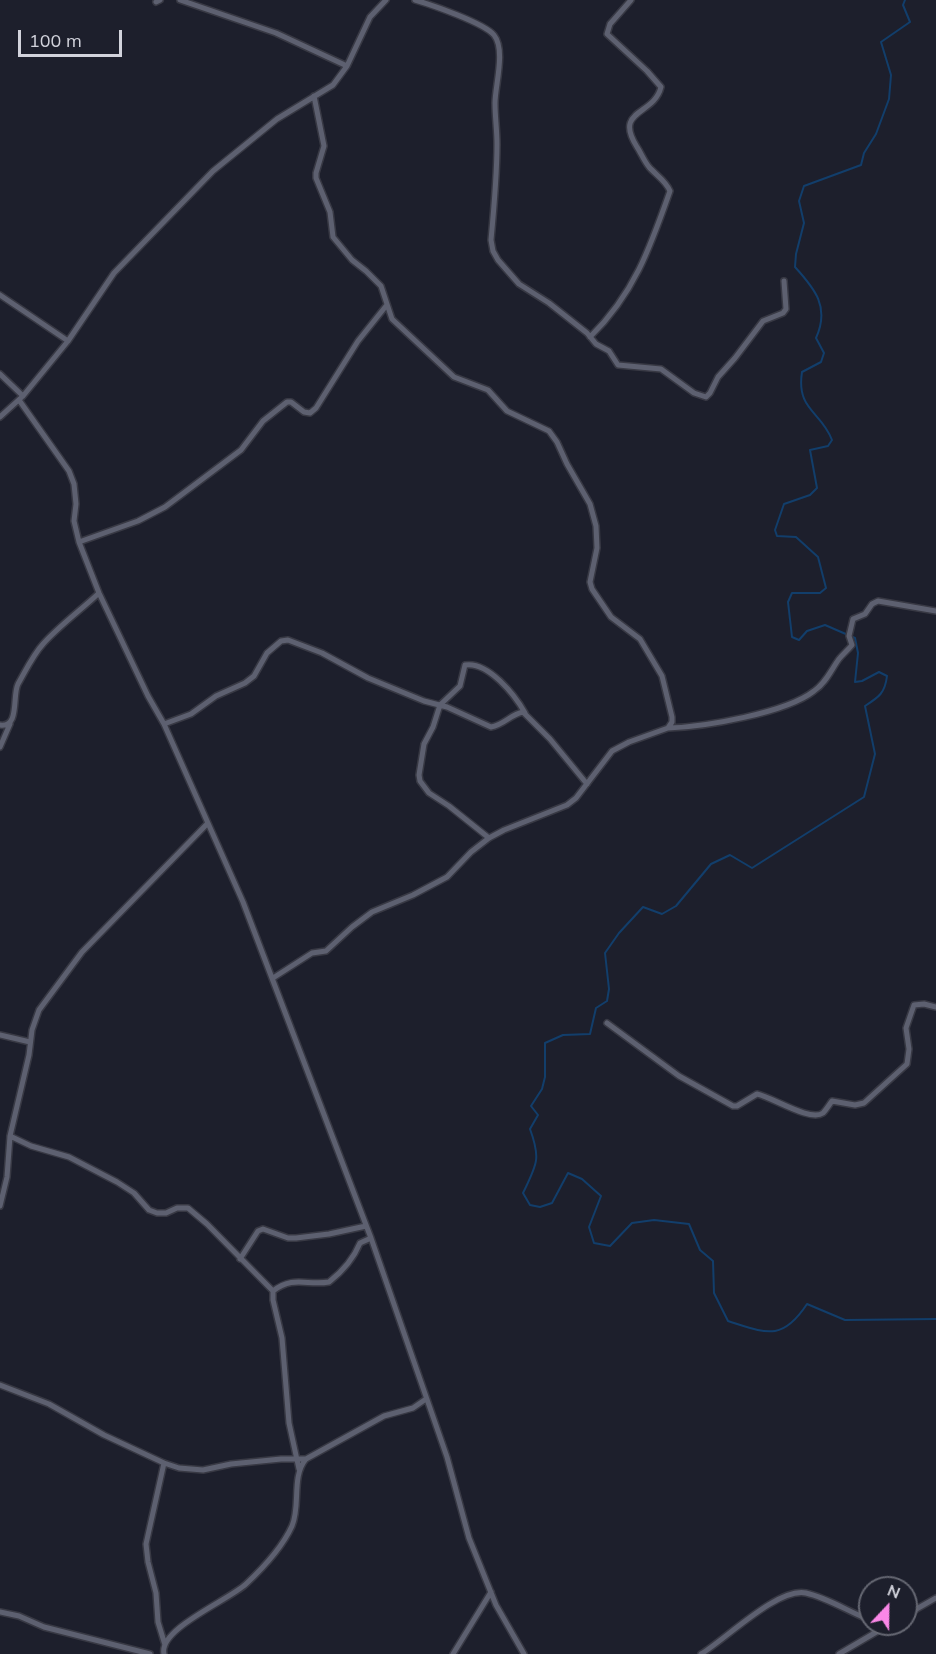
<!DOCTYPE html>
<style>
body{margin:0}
#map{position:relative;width:936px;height:1654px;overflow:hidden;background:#1d1f2c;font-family:Mulish,sans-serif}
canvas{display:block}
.north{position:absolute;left:858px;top:1576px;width:60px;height:60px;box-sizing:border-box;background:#1d1f2c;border:2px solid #656772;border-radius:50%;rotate:22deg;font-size:16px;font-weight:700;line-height:24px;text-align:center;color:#d2d3dc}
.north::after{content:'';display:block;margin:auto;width:21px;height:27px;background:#fa87e7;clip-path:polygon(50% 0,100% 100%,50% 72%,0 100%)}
.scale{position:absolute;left:18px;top:30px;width:104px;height:27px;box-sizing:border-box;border:3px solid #d2d3dc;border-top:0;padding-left:8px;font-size:18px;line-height:21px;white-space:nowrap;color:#d2d3dc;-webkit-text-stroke:4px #1d1f2c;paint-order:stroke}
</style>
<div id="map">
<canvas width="936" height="1654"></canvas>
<div class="north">N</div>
<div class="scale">100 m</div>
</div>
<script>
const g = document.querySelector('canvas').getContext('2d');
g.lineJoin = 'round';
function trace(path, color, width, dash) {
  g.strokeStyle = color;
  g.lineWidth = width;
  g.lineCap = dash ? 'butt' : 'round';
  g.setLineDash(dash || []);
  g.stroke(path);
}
trace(new Path2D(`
 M 905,0 L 903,5 L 910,22 L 881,42 L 891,75 L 889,99 L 876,134 L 864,153 L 861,165 L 804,186 L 799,201 L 804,223 L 796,254 L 795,267 C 815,289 830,307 816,338 L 824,353 L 821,362 L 802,372 C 796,410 821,411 832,440 L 828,446 L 810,450 L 817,488 L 810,495 L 784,504 L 775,530 L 777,536 L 796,537 L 818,557 L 826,588 L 820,593 L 792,593 L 788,602 L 792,637 L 799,640 L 807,631 L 825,625 L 855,638 L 858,653 L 855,682 L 862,681 L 879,672 L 887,676 C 885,693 879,697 865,706 L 875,754 L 864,797 L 752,868 L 730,855 L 711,864 L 676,906 L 662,914 L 643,907 L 619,933 L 605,953 L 609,989 L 607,1001 L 596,1008 L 590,1034 L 563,1035 L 545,1043 L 545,1077 L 542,1089 L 531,1106 L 538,1115 L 530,1129 C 541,1159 537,1164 523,1193 L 530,1205 L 540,1207 L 552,1203 L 568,1173 L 582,1179 L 601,1196 L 589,1227 L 594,1243 L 610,1246 L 632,1223 L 654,1220 L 689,1224 L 700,1250 L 713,1261 L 714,1293 L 728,1321 C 766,1333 782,1342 807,1304 L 845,1320 L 936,1319`), '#123e6b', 2);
const minor = new Path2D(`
 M 180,0 L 276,33 L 347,66
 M 415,0 C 432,5 484,23 494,35 C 506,50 495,86 495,103 C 495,117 497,130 497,144 C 497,176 494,208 491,240 L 493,251 L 498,260 L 519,284 L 549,303 L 587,333 L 596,344 L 609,351 L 618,365 L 661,369 L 694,393 L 706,397 L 710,393 L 718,377 L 735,358 L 763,321 L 783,313 L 786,309 L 784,281
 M 156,2 L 160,0
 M 0,295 L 68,341
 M 590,337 C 634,294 650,248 670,191 C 666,181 656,175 649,167 C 644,161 641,153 637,147 C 613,109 654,116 661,87 L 647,71 L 607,34 L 610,24 L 631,0
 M 0,374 L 23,396
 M 19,400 L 69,471 L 74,484 L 76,504 L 74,521 L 79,542 L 99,593 L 148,696 L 164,724 L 243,902 L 371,1238 L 447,1457 L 469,1538 L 496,1605 L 524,1654
 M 0,417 L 23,396 L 68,341 L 114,273 L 213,171 L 277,119 L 333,85 L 347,66 L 370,17 L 386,0
 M 79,542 L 138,521 L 165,507 L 241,450 L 263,421 L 287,402 L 291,402 L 304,412 L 310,413 L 316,408 L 358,341 L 386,306
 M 164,724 L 191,714 L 216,696 L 245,683 L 254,676 L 267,653 L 281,641 L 288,640 L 322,653 L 368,678 L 424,701 L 447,707 L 491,727 C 504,725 511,714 523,712 L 550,739 L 587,784
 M 0,725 C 20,728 12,696 18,684 C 26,670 33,655 43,644 C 60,625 81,610 99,593
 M 668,728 C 704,727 786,713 814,691 C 826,683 831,670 839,659 C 843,654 848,650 852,645 L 849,636 L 853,619 L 865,614 L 872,604 L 878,601 L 936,611
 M 0,747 L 10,724
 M 489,838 L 449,806 L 429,793 L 420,781 L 419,775 L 424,744 L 433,727 L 440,705 L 460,686 L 465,665 C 488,661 515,695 525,713
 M 273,978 L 312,953 L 326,951 L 352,927 L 372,912 L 413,895 L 447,877 L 471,852 L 489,838 L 504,830 L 567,805 L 576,798 L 612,751 L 629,742 L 668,728 L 672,722 L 672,717 L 662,676 L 640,639 L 611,617 L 592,589 L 590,582 L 597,548 L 596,526 L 590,504 L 567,464 L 557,442 L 549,431 L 507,411 L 488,390 L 454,377 L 392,319 L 381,286 L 366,271 L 352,260 L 333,237 L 330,212 L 316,178 L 316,173 L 324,146 L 314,96
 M 607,1023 L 679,1076 L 733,1106 L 737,1106 L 757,1094 C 772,1097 810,1122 823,1113 C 826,1110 829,1105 832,1101 L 855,1105 L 864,1103 L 907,1064 L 909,1049 L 906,1028 L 914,1005 L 924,1004 L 936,1007
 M 0,1035 L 30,1042
 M 10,1136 L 31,1146 L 69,1157 L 117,1182 L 134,1193 L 149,1210 L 157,1213 L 166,1213 L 177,1208 L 188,1208 L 207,1224 L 273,1291
 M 0,1206 L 7,1177 L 10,1136 L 29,1055 L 32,1030 L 39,1010 L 82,952 L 207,824
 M 240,1259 L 258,1231 L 263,1229 L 288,1238 L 296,1238 L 329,1234 L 366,1226
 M 0,1385 L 49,1404 L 104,1435 L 164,1463 L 179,1468 L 203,1470 L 231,1464 L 281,1459 L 306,1459
 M 164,1463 L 146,1544 L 148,1562 L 156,1593 L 158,1622 L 165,1645
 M 299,1469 L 289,1423 L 282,1338 L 273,1300 L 273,1291 C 294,1275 307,1286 329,1282 C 343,1271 353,1260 360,1243 L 371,1238
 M 0,1612 L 19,1616 L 44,1627 L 150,1654
 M 906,1615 L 936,1598
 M 164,1654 C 158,1629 229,1600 246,1584 C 263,1568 282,1548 292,1526 C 301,1505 291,1477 306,1459 L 384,1416 L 413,1408 L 426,1399
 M 453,1654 L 491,1592
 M 701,1654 C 726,1639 778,1587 806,1593 C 828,1598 849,1612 870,1620
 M 839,1654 L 890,1624`);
trace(minor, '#383944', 8);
trace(minor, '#5d6070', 5);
</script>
